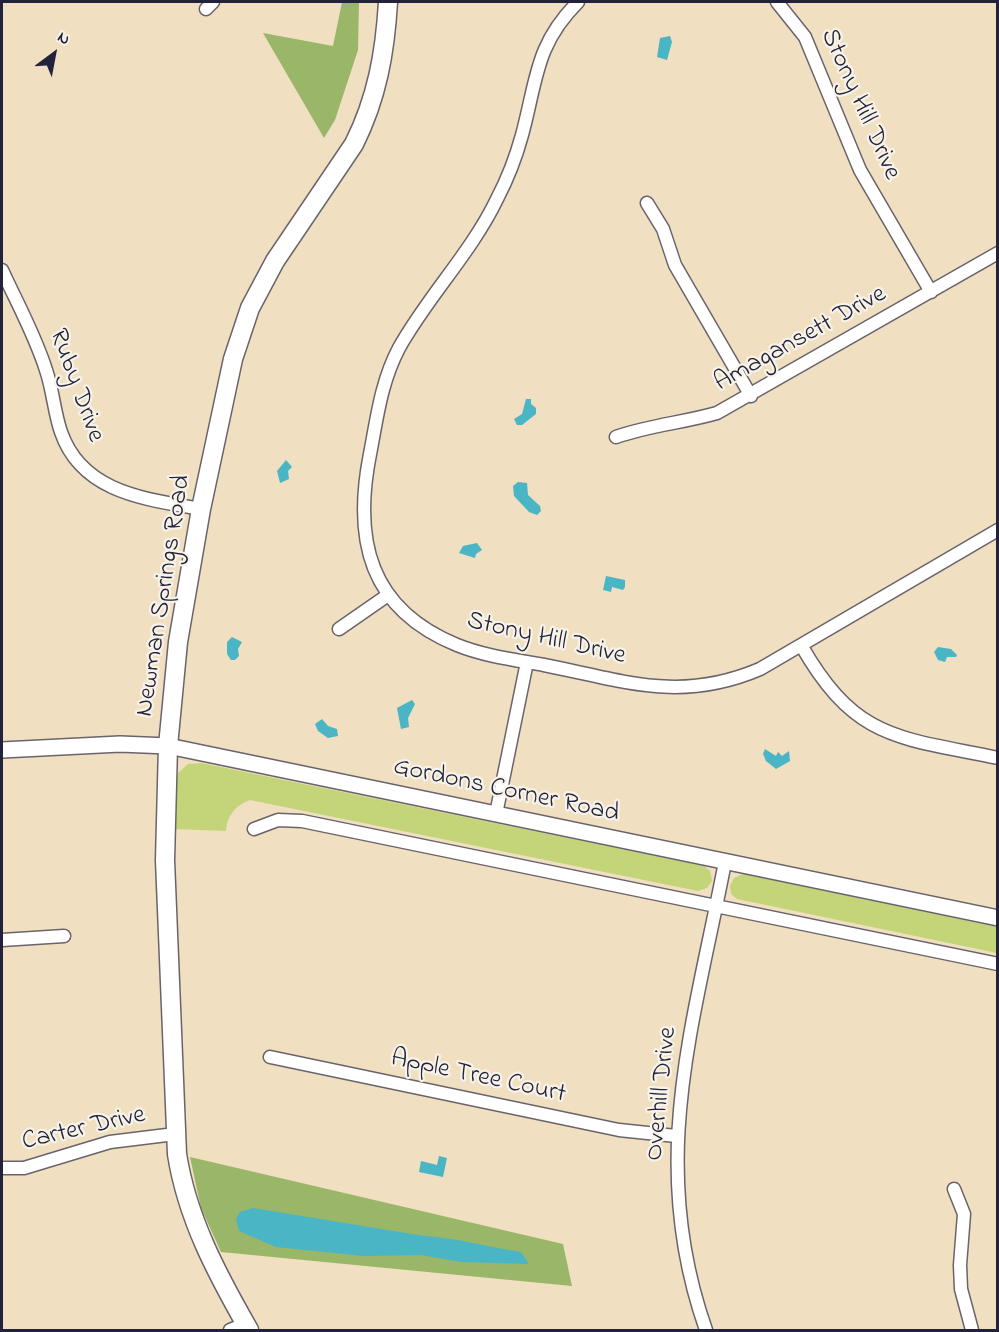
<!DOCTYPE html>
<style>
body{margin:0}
#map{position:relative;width:999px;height:1332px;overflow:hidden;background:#f0dfc1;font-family:"Indie Flower",sans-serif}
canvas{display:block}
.frame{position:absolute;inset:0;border:3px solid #22223b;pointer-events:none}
.north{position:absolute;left:24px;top:24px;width:60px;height:60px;-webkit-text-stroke:4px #f7f3e8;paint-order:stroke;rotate:32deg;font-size:16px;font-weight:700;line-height:24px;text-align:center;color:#22223b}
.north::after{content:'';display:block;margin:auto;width:21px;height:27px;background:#22223b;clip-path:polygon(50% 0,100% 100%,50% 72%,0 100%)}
</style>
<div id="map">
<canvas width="999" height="1332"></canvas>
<div class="frame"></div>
<div class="north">N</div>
</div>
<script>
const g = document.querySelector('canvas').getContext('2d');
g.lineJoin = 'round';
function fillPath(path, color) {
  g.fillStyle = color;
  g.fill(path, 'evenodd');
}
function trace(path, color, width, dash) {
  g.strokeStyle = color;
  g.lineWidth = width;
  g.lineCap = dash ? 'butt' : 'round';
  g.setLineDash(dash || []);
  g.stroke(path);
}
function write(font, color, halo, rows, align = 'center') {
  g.font = font + ' "Indie Flower",sans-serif';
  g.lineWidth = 4.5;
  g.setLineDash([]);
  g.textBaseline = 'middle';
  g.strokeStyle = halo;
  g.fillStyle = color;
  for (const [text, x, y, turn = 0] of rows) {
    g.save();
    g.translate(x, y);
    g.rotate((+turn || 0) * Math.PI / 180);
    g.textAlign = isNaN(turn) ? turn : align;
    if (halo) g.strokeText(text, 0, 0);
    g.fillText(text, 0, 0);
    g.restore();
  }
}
fillPath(new Path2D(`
 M 201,763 L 704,866 L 710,871 L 712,881 L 707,888 L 698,891 L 250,800 C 236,805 227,815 226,831 L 174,829 L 175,776 L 188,764 Z
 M 743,874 L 997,927 L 997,953 L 737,899 L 731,894 L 730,886 L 734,878 Z`), '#c3d578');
fillPath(new Path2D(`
 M 342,2 L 359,2 L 358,50 L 335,120 L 324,138 L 263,33 L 333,46 Z
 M 190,1157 L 563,1244 L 572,1286 L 221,1252 L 201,1208 Z`), '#9ab668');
fillPath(new Path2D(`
 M 670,36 L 672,42 L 667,60 L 657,57 L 660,38 Z
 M 526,399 L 531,399 L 531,404 L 536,408 L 536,414 L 522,425 L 517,425 L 514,419 L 522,414 Z
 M 286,460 L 292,467 L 288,471 L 289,479 L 280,483 L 277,471 Z
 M 518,482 L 527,483 L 528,495 L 540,506 L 541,511 L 537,515 L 529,512 L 514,496 L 513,486 Z
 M 477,543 L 482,550 L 476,554 L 475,558 L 459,553 L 463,546 Z
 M 606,576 L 625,580 L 625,587 L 623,590 L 612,587 L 611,592 L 603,590 Z
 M 232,637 L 242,642 L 238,649 L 239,656 L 235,660 L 231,660 L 227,654 L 227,642 Z
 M 938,647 L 951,649 L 957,655 L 956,657 L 947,657 L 945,662 L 938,660 L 934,652 Z
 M 412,700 L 415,704 L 408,718 L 409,727 L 401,729 L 397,708 Z
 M 322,719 L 328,726 L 337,729 L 338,736 L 328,738 L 318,731 L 315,724 Z
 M 765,749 L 776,756 L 778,752 L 782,756 L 789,751 L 790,761 L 776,769 L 766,761 L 763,754 Z
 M 439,1156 L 447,1158 L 443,1177 L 419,1172 L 421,1161 L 437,1165 Z
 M 253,1208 L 424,1236 C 457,1238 488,1247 521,1252 L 529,1264 L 461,1262 L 421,1255 L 364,1256 L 276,1247 L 239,1231 L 236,1219 L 240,1212 Z`), '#49b5c5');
const minor = new Path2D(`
 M 578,2 C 535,45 537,80 522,135 C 516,157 508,178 497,199 C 471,253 428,296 399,348 C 381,382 377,418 370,454 C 353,540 369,609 457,645 C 484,656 516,660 544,665 C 625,681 680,703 760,669 L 998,530
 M 777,2 L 805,37 L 860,170 L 931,292
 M 206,9 L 213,2
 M 647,203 L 663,229 L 675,265 L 751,396
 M 2,270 C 17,303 35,335 46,370 C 53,390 54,412 61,432 C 82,493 146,499 201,509
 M 616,437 C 650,425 682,423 717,413 L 998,253
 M 339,629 L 388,595
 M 801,645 C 856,741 898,737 998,758
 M 496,814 L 527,662
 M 254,829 L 278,820 L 302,821 L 998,964
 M 2,940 L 64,936
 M 270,1057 L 619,1130 L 676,1136
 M 2,1168 L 24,1168 L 110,1142 L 175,1134
 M 954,1189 L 964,1214 L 960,1265 L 961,1289 L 972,1330
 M 230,1330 L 245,1324
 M 706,1330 C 647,1163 693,1028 725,862`);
const tertiary = new Path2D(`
 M 2,750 L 120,744 L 168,746 L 998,918`);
const primary = new Path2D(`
 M 249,1330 C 217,1274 187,1218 177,1154 L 165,860 L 168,746 L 178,642 L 201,509 L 233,359 L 250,308 L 275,261 L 354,144 C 377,98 385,53 388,2`);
trace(minor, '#6a646a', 15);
trace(tertiary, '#6a646a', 18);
trace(primary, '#6a646a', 21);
trace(minor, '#fff', 12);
trace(tertiary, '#fff', 15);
trace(primary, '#fff', 18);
write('26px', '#22223b', '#f7f3e8', [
 ["Stony Hill Drive",859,105,66],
 ["Amagansett Drive",801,340,-29],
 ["Ruby Drive",75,386,70],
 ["Newman Springs Road",165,596,-81],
 ["Stony Hill Drive",546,640,13],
 ["Gordons Corner Road",506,792,12],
 ["Apple Tree Court",478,1078,12],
 ["Overhill Drive",663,1094,-84],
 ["Carter Drive",84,1130,-13]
]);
</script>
